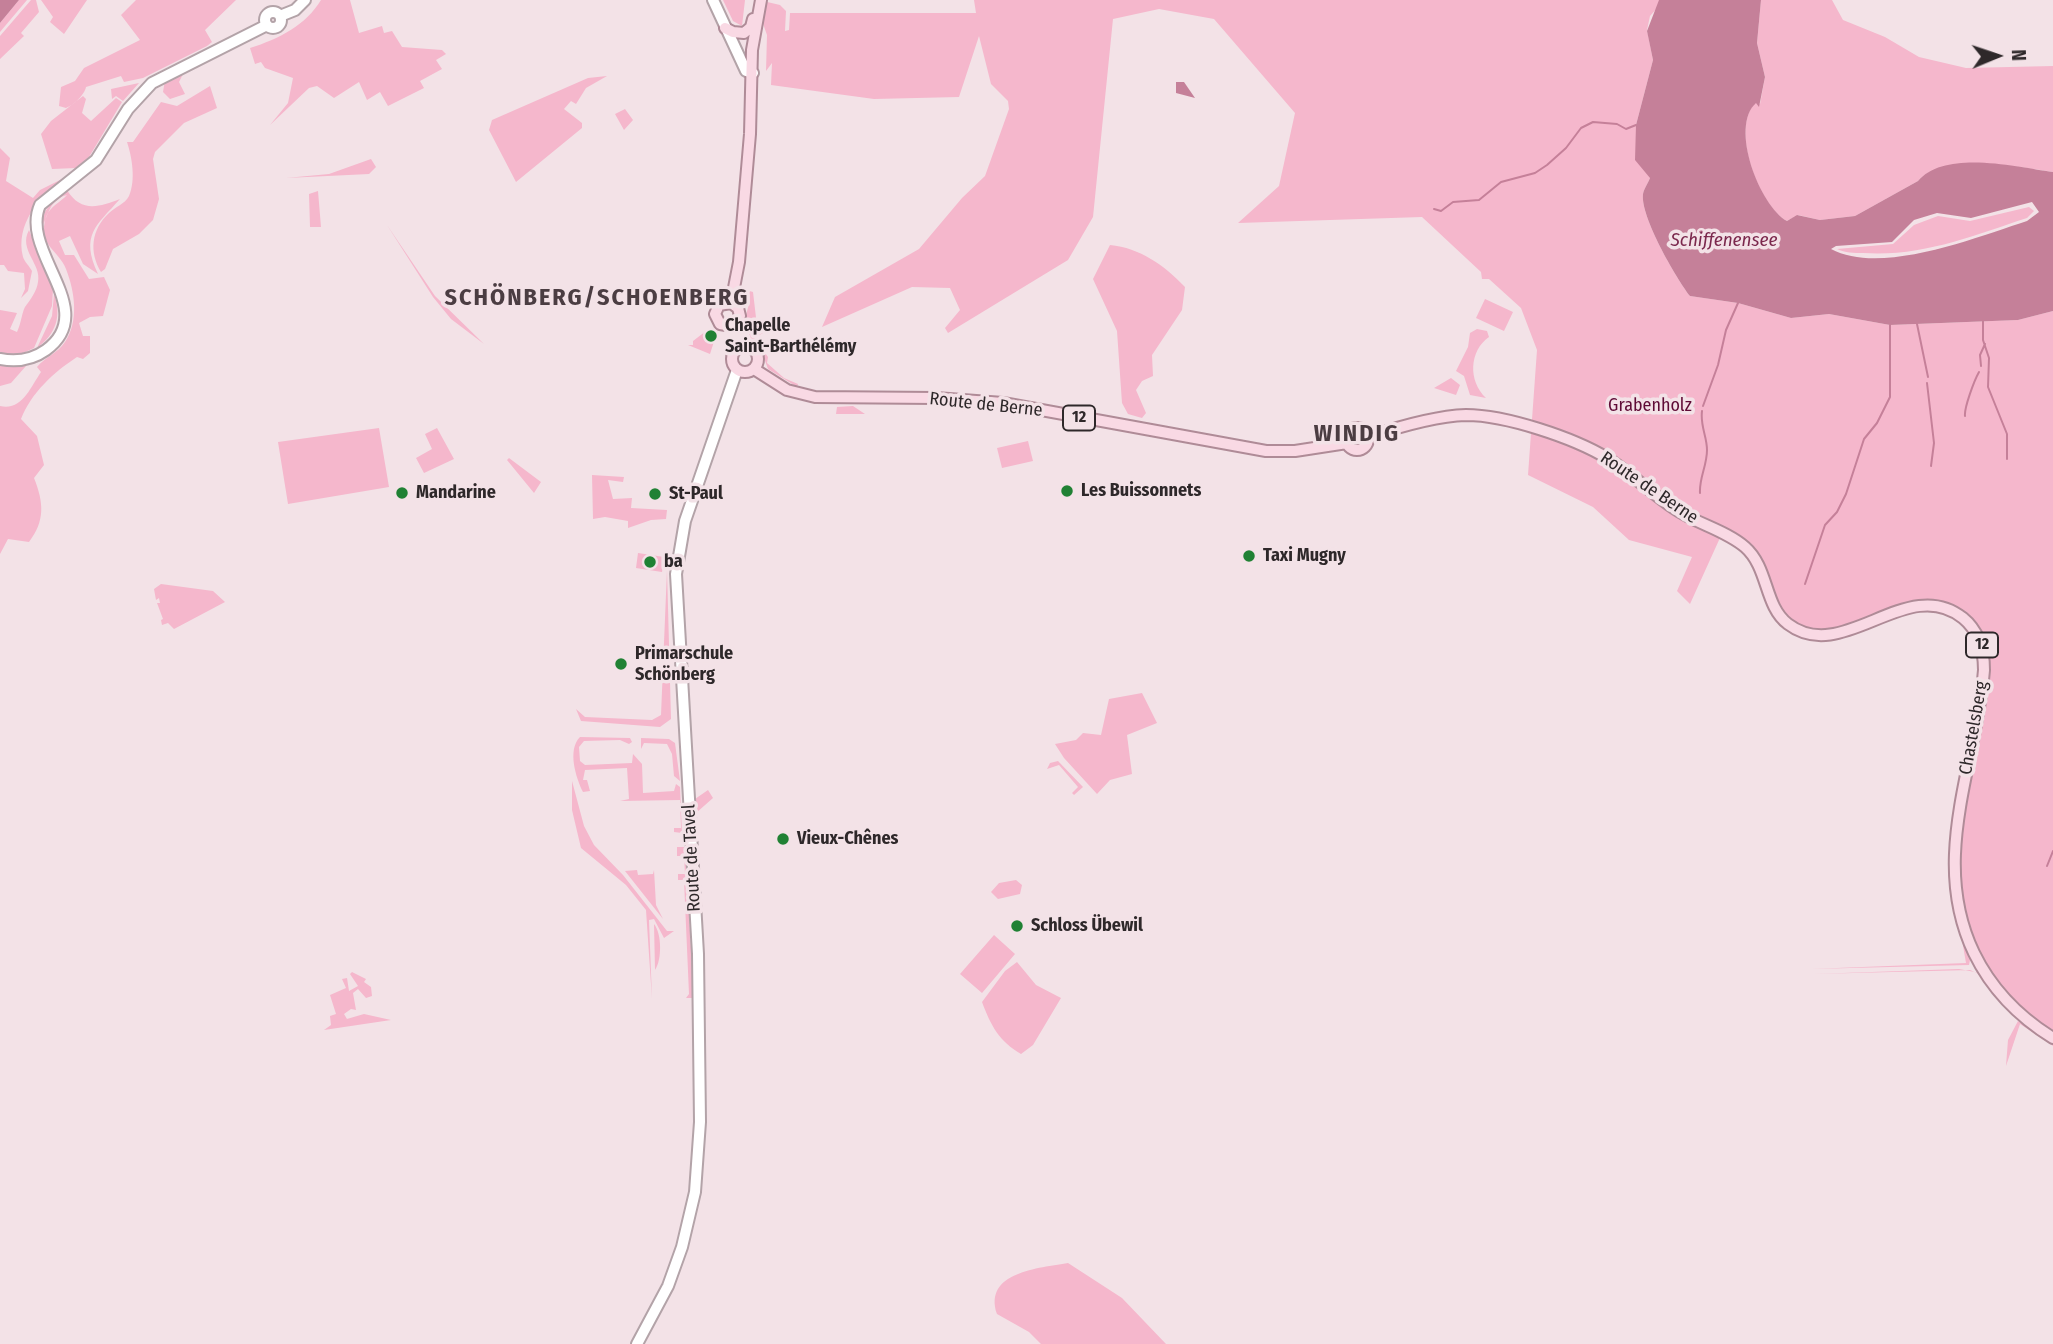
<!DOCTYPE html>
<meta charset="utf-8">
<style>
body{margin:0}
#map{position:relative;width:2053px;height:1344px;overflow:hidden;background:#f3e2e7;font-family:"Fira Sans Condensed",sans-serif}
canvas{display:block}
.north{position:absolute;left:1962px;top:21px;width:70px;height:70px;-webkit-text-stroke:5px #f3e2e7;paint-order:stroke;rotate:88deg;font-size:19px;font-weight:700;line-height:28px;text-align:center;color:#2e282a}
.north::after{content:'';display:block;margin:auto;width:24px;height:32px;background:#2e282a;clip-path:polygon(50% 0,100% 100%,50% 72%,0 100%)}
</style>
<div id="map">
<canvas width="2053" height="1344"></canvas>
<div class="north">N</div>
</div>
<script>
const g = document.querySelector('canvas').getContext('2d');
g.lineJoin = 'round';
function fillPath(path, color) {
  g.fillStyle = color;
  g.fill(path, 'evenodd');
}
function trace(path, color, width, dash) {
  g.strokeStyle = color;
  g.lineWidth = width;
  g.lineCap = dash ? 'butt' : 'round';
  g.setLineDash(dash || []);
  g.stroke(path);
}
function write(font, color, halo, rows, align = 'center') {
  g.font = font + ' "Fira Sans Condensed",sans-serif';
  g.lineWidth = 7;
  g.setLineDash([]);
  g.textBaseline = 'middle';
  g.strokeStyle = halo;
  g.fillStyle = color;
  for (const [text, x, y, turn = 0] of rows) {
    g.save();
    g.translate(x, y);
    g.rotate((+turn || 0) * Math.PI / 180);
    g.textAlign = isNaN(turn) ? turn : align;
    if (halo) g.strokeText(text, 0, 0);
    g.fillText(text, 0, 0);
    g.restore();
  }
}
fillPath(new Path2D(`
 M 19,0 L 27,0 L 0,32 L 0,23 Z
 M 31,0 L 36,0 L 39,12 L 21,33 L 24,36 L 0,59 L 0,36 Z
 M 41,0 L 87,0 L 64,34 L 50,22 L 53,17 Z
 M 136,0 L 236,0 L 205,30 L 212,42 L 207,46 L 143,78 L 124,82 L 121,76 L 86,87 C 85,94 74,105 66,108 L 59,106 L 61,87 L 75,81 L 84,68 L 140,40 L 121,15 Z
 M 321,0 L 350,0 L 359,33 L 382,26 L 384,33 L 392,31 L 402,47 L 442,50 L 446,54 L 436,60 L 442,69 L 420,81 L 424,88 L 388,106 L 380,92 L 367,100 L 359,82 L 334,98 L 317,86 L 309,88 L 270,125 L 288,103 L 293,78 L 265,68 L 261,62 L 255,64 L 250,48 C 279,39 306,25 321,0 Z
 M 723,0 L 745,0 L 742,26 L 733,21 Z
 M 974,0 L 1659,0 L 1659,6 L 1650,16 L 1647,30 L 1653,60 L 1636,125 L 1650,178 C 1648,183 1644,189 1643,194 C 1640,216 1676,278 1690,296 L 1738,303 L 1791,318 L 1829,314 L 1890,325 L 2018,320 L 2053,311 L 2053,1034 L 2019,1009 L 1986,969 L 1966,926 L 1956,868 L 1987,647 C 1981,628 1971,614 1953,606 C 1901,585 1860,639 1816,632 C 1806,630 1795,622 1786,618 L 1764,567 L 1724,529 L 1690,604 L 1677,591 L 1692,557 L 1629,540 L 1593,507 L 1528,475 L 1537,350 L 1521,308 L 1489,279 L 1482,279 L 1481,272 L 1422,217 L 1238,223 L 1279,186 L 1295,113 L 1214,19 L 1159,9 L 1113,19 L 1093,217 L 1068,260 L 948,333 L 945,328 L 960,310 L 950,288 L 912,287 L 822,327 L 835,297 L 919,249 L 962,198 L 985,176 L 1009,109 L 1008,101 L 991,84 L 979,36 L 959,97 L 874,99 L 771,85 L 772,63 L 766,71 L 767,35 L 761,18 L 763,1 L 780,5 L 786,11 L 785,31 L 789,30 L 790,13 L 976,13 Z
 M 1761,0 L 1832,0 L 1843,20 L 1885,37 L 1919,57 L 1966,68 L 2053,66 L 2053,172 C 2020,167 1942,153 1918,181 L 1855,216 L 1820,220 L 1798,215 L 1787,221 C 1759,206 1729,127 1756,102 L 1760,104 L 1765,77 L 1757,43 Z
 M 185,70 L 179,82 L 185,94 L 170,99 L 163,92 L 165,80 Z
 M 607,76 L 586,88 L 576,104 L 571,101 L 564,109 L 582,123 L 582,128 L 516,182 L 489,130 L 492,120 L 588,78 Z
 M 139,83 L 123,101 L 116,96 L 112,99 L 111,89 Z
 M 210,86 L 217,108 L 184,123 L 155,152 L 153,159 L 159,199 L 153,220 L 139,234 L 113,249 L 105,269 L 101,272 C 89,252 91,230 109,213 C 115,207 125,204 129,196 C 136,180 132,157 127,142 L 133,142 L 161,102 L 177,106 Z
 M 83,96 L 86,99 L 82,113 L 91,121 L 116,98 L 122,102 L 89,157 L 76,168 L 52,169 L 41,134 L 51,121 Z
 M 625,109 L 633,120 L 624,130 L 615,114 Z
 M 0,148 L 10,158 L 6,181 L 33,198 L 40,190 L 64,178 C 39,196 15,225 23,257 C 24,261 30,267 32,271 L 28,291 L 21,298 L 25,289 L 24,273 L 8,271 L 4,265 L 0,265 Z
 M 371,159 L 376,167 L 369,174 L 286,178 L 329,174 Z
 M 67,190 C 81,213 99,207 120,199 C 96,226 80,235 98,274 L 83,264 L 70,236 L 59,241 L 65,255 L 74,255 L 89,279 L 104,277 L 110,290 L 103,316 L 90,317 L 79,323 L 83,336 L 90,336 L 90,353 L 83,359 L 77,357 C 54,372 31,393 21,419 L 37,436 L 44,465 L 34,478 C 44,503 45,521 29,542 L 8,539 L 0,554 L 0,406 C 22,411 30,388 41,372 L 37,367 C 45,357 58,353 65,342 C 79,321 75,292 66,269 C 59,250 37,246 46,217 C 50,206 61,202 67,195 C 47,200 48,221 40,229 C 43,209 51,202 67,190 Z
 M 318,191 L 321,227 L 310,227 L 309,194 Z
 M 2029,207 L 2034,211 L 2027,218 C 1972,236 1922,257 1863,253 C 1854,253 1845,253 1837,249 L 1893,244 L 1914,225 L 1938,216 L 1970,221 Z
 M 387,225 L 435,296 L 484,344 L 451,319 L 433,297 Z
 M 29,230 L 53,289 L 52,306 L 34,348 L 23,353 L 21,363 L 26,366 L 11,383 L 0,386 L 0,310 L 17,313 L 10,329 L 17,332 C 21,324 22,312 25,307 C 30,300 37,291 38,282 C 42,264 18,250 29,230 Z
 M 1110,245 C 1140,248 1164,265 1185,287 L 1182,310 L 1152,355 L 1153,376 L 1142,381 L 1136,390 L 1146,413 L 1142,418 L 1128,414 L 1122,403 L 1117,331 L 1093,279 Z
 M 746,290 L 753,292 L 757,326 L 770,325 L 770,329 L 754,338 L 768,357 L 767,363 L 784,378 L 798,384 L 797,387 L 768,369 L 760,347 L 750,337 L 746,315 L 750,300 L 745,299 Z
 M 54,294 C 62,316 56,334 37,348 L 52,316 Z
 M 1485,299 L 1513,312 L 1504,331 L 1476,318 Z
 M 710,328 L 718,329 L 710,354 L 688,345 L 693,345 L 693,341 Z
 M 1477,329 L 1487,331 L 1489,337 C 1469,351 1468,381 1486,398 L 1470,395 L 1464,376 L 1456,371 L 1468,347 L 1470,333 Z
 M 1451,378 L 1460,385 L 1456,395 L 1434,388 Z
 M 853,406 L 865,414 L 836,414 L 837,407 Z
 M 379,428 L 389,487 L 288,504 L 278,442 Z
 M 437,428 L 454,459 L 424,473 L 416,458 L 432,449 L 425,434 Z
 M 1028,441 L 1033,461 L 1002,468 L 997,448 Z
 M 509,458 L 541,482 L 534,493 L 507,460 Z
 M 592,475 L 624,477 L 623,482 L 608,480 L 613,499 L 632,498 L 631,508 L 667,510 L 666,519 L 651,520 L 628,528 L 628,521 L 605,517 L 593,519 Z
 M 638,553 L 664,557 L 662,572 L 636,568 Z
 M 667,570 L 671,719 L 660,727 L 581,721 L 576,709 L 585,717 L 652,720 L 661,715 Z
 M 161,584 L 213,591 L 225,602 L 174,629 L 168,623 L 162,625 L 161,620 L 163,619 L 157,603 L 160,603 L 159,598 L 156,600 L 154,589 Z
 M 1142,693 L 1157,723 L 1127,735 L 1132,774 L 1110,780 L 1097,794 L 1064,758 L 1055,744 L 1076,740 L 1083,733 L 1101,735 L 1109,699 Z
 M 580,737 L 630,738 L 632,742 L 629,744 L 620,740 L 584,741 L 579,747 L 580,761 L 585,765 L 632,763 L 633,754 L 642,764 L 643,793 L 674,791 L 676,784 L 680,787 L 682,833 L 674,832 L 674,828 L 681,828 L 680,800 L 620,801 L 629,799 L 627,768 L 585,770 L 583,780 L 587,780 L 590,791 L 583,792 C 576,778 567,750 580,737 Z
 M 641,738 L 669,739 L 675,743 L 680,781 L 674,776 L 672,754 L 667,744 L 644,743 L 641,749 Z
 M 1058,761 L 1083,787 L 1074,795 L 1072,793 L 1078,787 L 1059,765 L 1047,769 L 1050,763 Z
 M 572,781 L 584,826 L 594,845 L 623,875 L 667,931 L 674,931 L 664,938 L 654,919 L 649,920 L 652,999 L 646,910 L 626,885 L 581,848 L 572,810 Z
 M 708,790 L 713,798 L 696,813 L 695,799 Z
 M 677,847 L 685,847 L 694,998 L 686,998 L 689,994 L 684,880 L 678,880 L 678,874 L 685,874 L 684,856 L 677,856 Z
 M 637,870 L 638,875 L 653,874 L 654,870 L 656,905 L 663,919 L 625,871 Z
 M 1016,880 L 1022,885 L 1020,894 L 998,899 L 991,892 L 999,883 Z
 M 654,924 C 662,934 662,960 655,970 Z
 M 1960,928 L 1971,955 L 1969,965 L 1811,969 L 1966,963 Z
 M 994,935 L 1015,954 L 982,993 L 960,974 Z
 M 1017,962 L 1036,985 L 1061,998 L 1033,1045 L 1021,1054 C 999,1041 991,1026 982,1002 L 1005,971 Z
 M 1959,969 L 1980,973 L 2010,1013 L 1977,973 L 1970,970 L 1814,974 Z
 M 352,972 L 366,979 L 364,982 L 371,987 L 372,996 L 366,998 L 358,989 L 353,993 L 356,1010 L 351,1009 L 344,1014 L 347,1019 L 340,1021 L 364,1014 L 391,1020 L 324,1030 L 331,1025 L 330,1016 L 336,1014 L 330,995 L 346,988 L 342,979 L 347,978 L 349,991 L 358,986 L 350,974 Z
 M 2018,1021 L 2053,1043 L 2053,1046 L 2020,1024 L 2006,1066 L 2008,1040 Z
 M 1068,1263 L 1122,1298 L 1166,1344 L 1041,1344 L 1029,1332 L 997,1314 C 983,1272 1039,1268 1068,1263 Z`), '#f5b7cc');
fillPath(new Path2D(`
 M 0,0 L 19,0 L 0,23 Z
 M 1659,0 L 1761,0 L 1757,43 L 1765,77 L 1759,107 L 1756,103 C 1729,127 1760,206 1787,221 L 1797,215 L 1820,220 L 1855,216 L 1918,181 C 1945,149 2017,167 2053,172 L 2053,311 L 2018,320 L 1890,325 L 1829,314 L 1791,318 L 1738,303 L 1690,296 C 1676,278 1640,216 1643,194 C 1644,189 1648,183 1650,178 L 1635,160 L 1636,125 L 1653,60 L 1647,31 ZM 2032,202 L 2039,212 L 2027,221 C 1977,237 1881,276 1831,249 L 1836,246 L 1892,242 L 1914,220 L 1937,213 L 1971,218 Z
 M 1176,82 L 1184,82 L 1195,98 L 1176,93 Z`), '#c58099');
trace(new Path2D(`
 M 1434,209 L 1441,211 L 1453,202 L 1479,200 L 1501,182 L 1535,173 L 1547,165 L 1566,148 L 1581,128 L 1593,122 L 1617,124 L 1626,129 L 1636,125
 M 1983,320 L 1983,340 L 1989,358 L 1988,387 L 2007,434 L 2007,459
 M 1917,324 L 1928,377
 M 1981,366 L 1980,355 L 1985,344
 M 1927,383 L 1934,443 L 1931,466
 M 1703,406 L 1718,365 L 1726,330 L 1738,303
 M 1965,416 C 1964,408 1974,381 1979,372
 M 1700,493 C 1699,478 1707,466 1707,450 C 1707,436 1700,426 1702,411
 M 1805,584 L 1825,525 L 1837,512 L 1846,494 L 1864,439 L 1877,423 L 1890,397 L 1890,325
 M 2047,866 L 2053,851`), '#c58099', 2);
const secondary = new Path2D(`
 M 713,0 L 746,71 L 753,73
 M265 20a8 8 0 1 1 16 0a8 8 0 1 1-16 0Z
 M 280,16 L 295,10 L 305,0
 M 0,359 C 16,362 32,360 46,350 C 101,310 19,252 40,205 L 96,160 L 128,109 L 152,83 L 267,25
 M 637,1344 L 668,1286 L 682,1247 L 695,1192 L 700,1122 L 698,954 L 676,574 L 685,521 L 737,370`);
const primary = new Path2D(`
 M 725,28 L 733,32 L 744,33 L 751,27 L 753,19
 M 731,303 L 739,262 L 750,134 L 752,50 L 761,0
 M 731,303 L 719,305 L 715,314 L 720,324 L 732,326
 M 731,303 L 738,308 L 740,316 L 732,326
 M732 359a13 13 0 1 1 26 0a13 13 0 1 1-26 0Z
 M 754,369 L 787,390 L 815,397 L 936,398 L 1003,403 L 1266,451 L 1295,451 L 1347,443
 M1346 439a11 11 0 1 1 22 0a11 11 0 1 1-22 0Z
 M 1368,437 C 1398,427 1434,416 1466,415 C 1506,415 1574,438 1607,458 C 1631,473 1652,494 1675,509 C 1697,524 1725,530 1745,547 C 1769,568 1764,606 1788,624 C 1843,666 1907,573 1963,618 C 1979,631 1984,650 1984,670 C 1976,767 1929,859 1974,953 C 1992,990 2019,1017 2053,1038`);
trace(secondary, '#b3a3a8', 14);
trace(primary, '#af8b97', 14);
trace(secondary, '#fff', 10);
trace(primary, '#f9d9e4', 10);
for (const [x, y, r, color] of [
 [711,336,7,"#208134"],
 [1067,491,7,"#208134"],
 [402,493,7,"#208134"],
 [655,494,7,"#208134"],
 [1249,556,7,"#208134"],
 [650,562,7,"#208134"],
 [621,664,7,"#208134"],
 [783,839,7,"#208134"],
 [1017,926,7,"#208134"]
]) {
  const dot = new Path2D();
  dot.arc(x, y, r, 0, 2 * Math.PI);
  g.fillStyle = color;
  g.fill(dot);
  trace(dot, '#f3e2e7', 2.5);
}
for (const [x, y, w] of [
 [1079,418,32],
 [1982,645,32]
]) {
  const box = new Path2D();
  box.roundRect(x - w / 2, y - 12.5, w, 25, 5);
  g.fillStyle = '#f3e2e7';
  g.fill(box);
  trace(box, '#2e282a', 2);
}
write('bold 16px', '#2e282a', null, [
 ["12",1079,418],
 ["12",1982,645]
]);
write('bold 18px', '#2e282a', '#f3e2e7', [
 ["Chapelle",725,326],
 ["Saint-Barthélémy",725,347],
 ["Les Buissonnets",1081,491],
 ["Mandarine",416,493],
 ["St-Paul",669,494],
 ["Taxi Mugny",1263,556],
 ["ba",664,562],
 ["Primarschule",635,654],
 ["Schönberg",635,675],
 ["Vieux-Chênes",797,839],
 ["Schloss Übewil",1031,926]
], 'left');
write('18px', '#2e282a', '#f3e2e7', [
 ["Route de Berne",986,405,6],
 ["Route de Berne",1649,488,34],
 ["Chastelsberg",1974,728,-80],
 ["Route de Tavel",692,858,-93]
]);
write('18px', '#5f0b36', '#f3e2e7', [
 ["Grabenholz",1650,406]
]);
write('italic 19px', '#7b284d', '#f3e2e7', [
 ["Schiffenensee",1724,241]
]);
g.letterSpacing = '2px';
write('bold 24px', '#4b3d42', '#f3e2e7', [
 ["SCHÖNBERG/SCHOENBERG",597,298],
 ["WINDIG",1357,434]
]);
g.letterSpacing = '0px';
</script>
